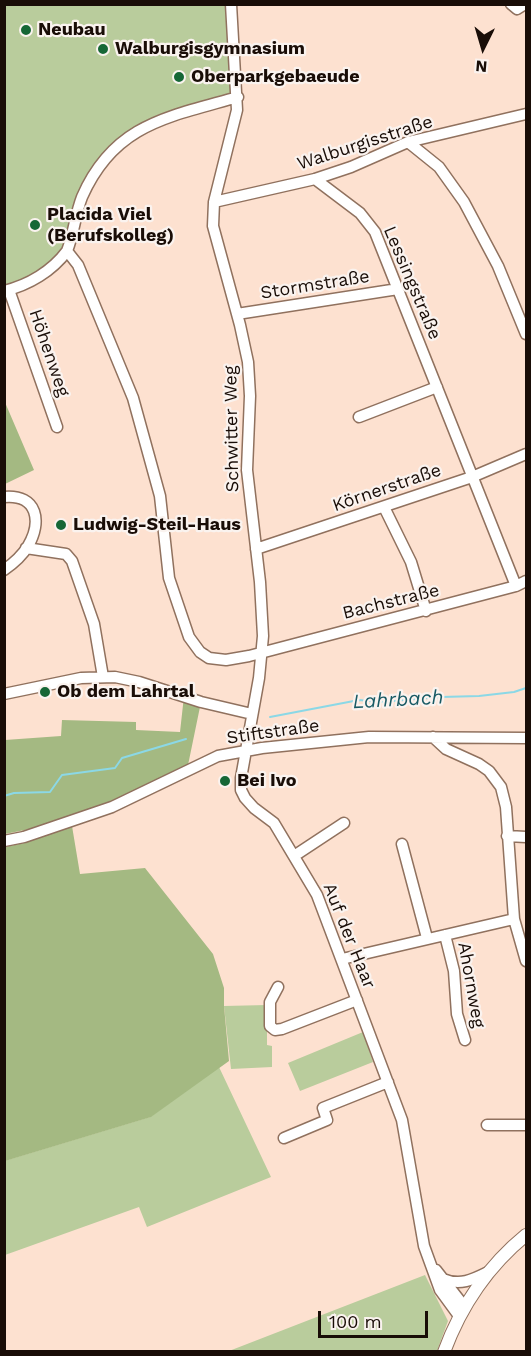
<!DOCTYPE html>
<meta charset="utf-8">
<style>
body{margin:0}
#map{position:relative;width:531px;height:1356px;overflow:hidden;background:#fde1d0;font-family:"Work Sans",sans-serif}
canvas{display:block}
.frame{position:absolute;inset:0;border:6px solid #190d07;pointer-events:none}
.north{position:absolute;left:453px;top:18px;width:60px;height:60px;-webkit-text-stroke:4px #faf3ef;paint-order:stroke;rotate:185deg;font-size:16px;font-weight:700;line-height:24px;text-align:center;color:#190d07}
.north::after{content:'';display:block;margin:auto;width:21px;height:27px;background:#190d07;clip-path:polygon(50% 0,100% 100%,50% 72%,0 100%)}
.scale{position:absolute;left:318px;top:1311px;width:110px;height:27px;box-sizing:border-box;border:3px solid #190d07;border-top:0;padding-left:8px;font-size:18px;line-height:21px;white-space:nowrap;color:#190d07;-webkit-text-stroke:4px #faf3ef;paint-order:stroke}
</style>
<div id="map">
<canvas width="531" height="1356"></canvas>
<div class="frame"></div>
<div class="north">N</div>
<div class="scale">100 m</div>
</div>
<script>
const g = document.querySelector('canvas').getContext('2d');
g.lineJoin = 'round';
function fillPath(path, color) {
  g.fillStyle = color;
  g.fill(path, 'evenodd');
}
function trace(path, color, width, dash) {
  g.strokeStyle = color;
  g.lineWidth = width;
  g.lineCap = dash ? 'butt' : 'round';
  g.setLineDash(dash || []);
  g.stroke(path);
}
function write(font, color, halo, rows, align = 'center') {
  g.font = font + ' "Work Sans",sans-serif';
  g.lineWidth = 4.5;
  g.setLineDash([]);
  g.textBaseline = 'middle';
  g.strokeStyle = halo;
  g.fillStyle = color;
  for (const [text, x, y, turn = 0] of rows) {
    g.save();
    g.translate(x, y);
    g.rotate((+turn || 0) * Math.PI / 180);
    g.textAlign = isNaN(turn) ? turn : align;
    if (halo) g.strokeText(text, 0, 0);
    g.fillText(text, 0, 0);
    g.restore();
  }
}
fillPath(new Path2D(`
 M 5,5 L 225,5 L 233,94 C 189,108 133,117 102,154 C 89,169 77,191 72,210 C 69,224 68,241 59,253 C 47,268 22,282 5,286 Z
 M 267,1005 L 267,1045 L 272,1046 L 272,1067 L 231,1069 L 224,1006 Z
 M 363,1032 L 373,1062 L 300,1091 L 288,1063 Z
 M 219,1067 L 271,1177 L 147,1227 L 139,1207 L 5,1255 L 4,1161 L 150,1117 Z
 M 425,1275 L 448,1321 L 437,1351 L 229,1351 Z`), '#b9cc9c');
fillPath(new Path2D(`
 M 4,400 L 34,470 L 5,484 L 4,484 Z
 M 184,696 L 201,702 L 187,770 L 74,820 L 5,834 L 5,740 L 61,736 L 62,720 L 136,722 L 136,730 L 180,732 Z
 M 72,826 L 80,874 L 145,868 L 213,954 L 224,988 L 224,1006 L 229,1061 L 151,1117 L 5,1161 L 5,847 L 24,843 Z`), '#a4b982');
trace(new Path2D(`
 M 270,717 L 359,700 L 380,702 L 441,697 L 479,696 L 514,692 L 526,688
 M 4,796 L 14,793 L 50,792 L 62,775 L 115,768 L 122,758 L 186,739`), '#8bd8e6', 2);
const minor = new Path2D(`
 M 231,4 L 237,110 L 214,202 L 213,226 L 240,325 L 248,362 L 250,396 L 247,470 L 260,582 L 263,636 L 259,678 L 241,778 L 241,790 L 245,798 L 254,808 L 274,823 L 317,895 L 402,1120 L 424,1246 L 440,1290 L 459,1316
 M 511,4 L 517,9 L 525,4
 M 238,97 C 168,117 114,124 82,197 C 75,215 74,233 67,251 L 78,265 L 133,398 L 160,496 L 169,578 L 189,637 L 200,652 L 209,658 L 226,660 L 249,656 L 516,586 L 526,581
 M 408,142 L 439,167 L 464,202 L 498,266 L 526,334
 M 315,179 L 360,213 L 375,232 L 516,586
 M 214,202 L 315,179 L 351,167 L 408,142 L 526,114
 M 9,290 L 57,427
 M 4,291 C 29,285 52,271 67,251
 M 237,314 L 398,289
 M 359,417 L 437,387
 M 4,497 C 38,494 42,522 28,546 C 22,556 14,563 4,570
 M 384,507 L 411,562 L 426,611
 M 26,548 L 66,554 L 72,561 L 94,624 L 103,677
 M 256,549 L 472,477 L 526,454
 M 4,694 L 81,678 L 115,677 L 139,682 L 201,702 L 252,714
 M 433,737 L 446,749 L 479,764 L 489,771 L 501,787 L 506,807 L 514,919 L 526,961
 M 507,836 L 526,837
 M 4,841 L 24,837 L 112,807 L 218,756 L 262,748 L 369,737 L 526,738
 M 402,844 L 427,938
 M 294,856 L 344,823
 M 445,935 L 454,971 L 457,1014 L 465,1040
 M 342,959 L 514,919
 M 278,987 L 270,1002 L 270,1026 L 275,1030 L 282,1029 L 357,1000
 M 487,1125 L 526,1125
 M 284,1138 L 327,1120 L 323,1108 L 388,1082
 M 436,1270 L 464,1306
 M 443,1279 C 460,1286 472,1280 488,1272`);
const major = new Path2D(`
 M 444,1352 C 461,1306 488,1266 526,1235`);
trace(minor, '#90715e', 13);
trace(major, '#90715e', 14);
trace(minor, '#fff', 10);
trace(major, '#fff', 12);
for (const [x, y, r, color] of [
 [26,30,6,"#166736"],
 [103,49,6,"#166736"],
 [179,77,6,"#166736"],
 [35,225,6,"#166736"],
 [61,525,6,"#166736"],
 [45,692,6,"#166736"],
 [225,781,6,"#166736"]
]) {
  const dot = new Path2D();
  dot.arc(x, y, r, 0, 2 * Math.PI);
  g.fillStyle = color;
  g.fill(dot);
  trace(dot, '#faf3ef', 2);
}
write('bold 18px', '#190d07', '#faf3ef', [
 ["Neubau",38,30],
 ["Walburgisgymnasium",115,49],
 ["Oberparkgebaeude",191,77],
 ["Placida Viel",47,215],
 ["(Berufskolleg)",47,236],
 ["Ludwig-Steil-Haus",73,525],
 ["Ob dem Lahrtal",57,692],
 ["Bei Ivo",237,781]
], 'left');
write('18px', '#190d07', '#faf3ef', [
 ["Walburgisstraße",365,143,-18],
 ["Lessingstraße",412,283,67],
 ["Stormstraße",315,285,-9],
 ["Höhenweg",49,353,71],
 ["Schwitter Weg",232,429,-91],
 ["Körnerstraße",387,488,-19],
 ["Bachstraße",391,602,-14],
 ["Stiftstraße",273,732,-8],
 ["Auf der Haar",349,936,68],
 ["Ahornweg",471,985,80]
]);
write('italic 20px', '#195a64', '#faf3ef', [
 ["Lahrbach",398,700,-3]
]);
</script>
